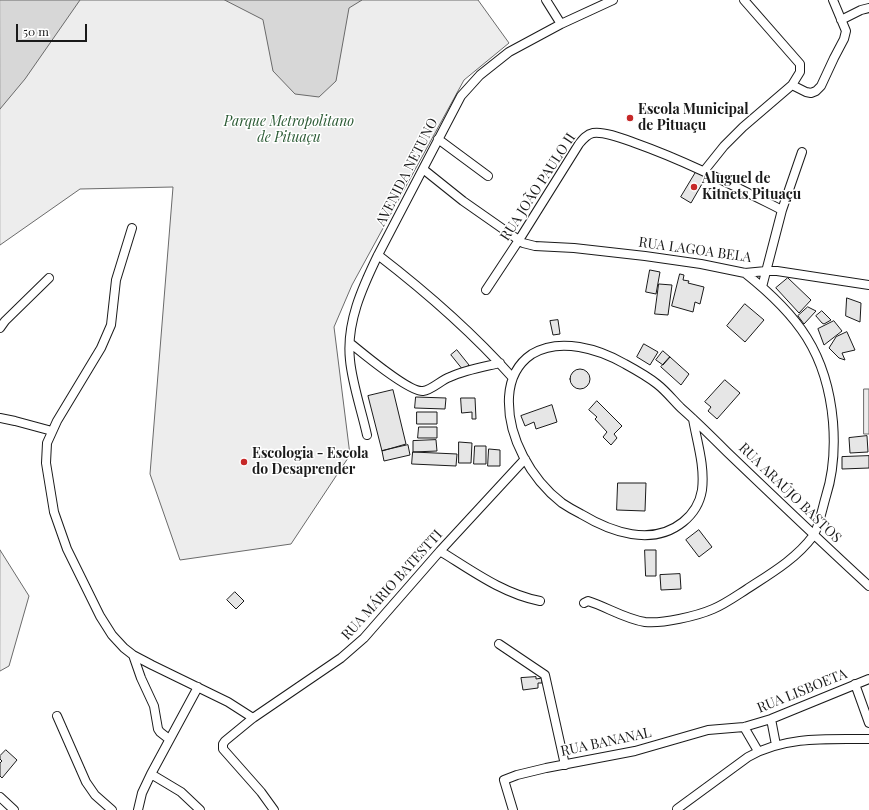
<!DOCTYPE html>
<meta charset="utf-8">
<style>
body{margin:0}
#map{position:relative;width:869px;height:810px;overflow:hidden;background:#fff;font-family:"Playfair Display",serif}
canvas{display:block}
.scale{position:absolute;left:16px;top:24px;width:71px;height:18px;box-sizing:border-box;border:2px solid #1a1a1a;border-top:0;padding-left:5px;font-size:12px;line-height:14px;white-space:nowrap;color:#1a1a1a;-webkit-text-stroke:3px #fff;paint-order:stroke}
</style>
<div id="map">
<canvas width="869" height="810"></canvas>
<div class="scale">50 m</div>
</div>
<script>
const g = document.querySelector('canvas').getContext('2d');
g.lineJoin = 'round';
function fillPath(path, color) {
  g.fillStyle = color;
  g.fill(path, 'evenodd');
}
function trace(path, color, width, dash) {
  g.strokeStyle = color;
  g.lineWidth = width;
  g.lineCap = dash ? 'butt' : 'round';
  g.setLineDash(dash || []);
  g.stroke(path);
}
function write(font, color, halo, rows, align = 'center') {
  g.font = font + ' "Playfair Display",serif';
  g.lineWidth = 3;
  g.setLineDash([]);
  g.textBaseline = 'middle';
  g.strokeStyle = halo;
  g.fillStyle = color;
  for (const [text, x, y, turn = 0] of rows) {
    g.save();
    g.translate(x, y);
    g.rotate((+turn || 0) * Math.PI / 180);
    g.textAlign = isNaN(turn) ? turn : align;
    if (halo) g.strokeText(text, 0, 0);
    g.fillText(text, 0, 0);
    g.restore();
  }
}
const built = new Path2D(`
 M 0,0 L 478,0 L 509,43 L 464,80 L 352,285 L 334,327 L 350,455 L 291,544 L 180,560 L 150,474 L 173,187 L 80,189 L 0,245 Z
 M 864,389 L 869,389 L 869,434 L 864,434 Z
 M 0,550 L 29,596 L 9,666 L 0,671 Z`);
fillPath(built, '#ededed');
trace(built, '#6a6a6a', 1);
const water = new Path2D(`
 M 0,0 L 80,0 L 25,79 L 0,109 Z
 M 225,0 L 362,0 L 349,8 L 336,81 L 319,97 L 295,94 L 273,71 L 263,20 Z`);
fillPath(water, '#d7d7d7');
trace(water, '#6a6a6a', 1);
const building = new Path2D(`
 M 696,172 L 706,177 L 691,203 L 681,197 Z
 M 650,270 L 660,272 L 656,294 L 646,292 Z
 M 680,274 L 684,275 L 683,280 L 689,281 L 688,283 L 704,287 L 700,304 L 695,302 L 693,312 L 672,306 Z
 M 788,278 L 811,300 L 799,313 L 776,288 Z
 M 659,284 L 672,285 L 668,315 L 655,314 Z
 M 847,298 L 861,303 L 860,322 L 846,316 Z
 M 745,304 L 764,320 L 745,342 L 727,326 Z
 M 808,307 L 816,311 L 804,324 L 798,316 Z
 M 822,311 L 831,320 L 824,324 L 822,323 L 816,316 Z
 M 558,320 L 560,334 L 553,335 L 550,321 Z
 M 834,321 L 842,331 L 824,345 L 818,329 Z
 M 847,332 L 855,350 L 842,353 L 845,360 L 839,358 L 829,348 L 836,337 Z
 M 644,344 L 658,352 L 650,365 L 637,357 Z
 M 457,350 L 469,365 L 463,370 L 451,355 Z
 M 663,351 L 670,357 L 663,365 L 656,360 Z
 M 670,357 L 689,374 L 681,385 L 661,367 Z
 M570 379a10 10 0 1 1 20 0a10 10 0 1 1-20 0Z
 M 725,380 L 740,393 L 717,419 L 708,411 L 711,407 L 705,402 Z
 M 393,390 L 406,444 L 382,451 L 368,396 Z
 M 416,397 L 446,398 L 445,409 L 415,408 Z
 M 461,398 L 475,398 L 476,419 L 472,419 L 472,412 L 462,413 Z
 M 597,401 L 622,426 L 614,434 L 617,438 L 611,445 L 603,437 L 607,432 L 595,419 L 597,417 L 589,410 Z
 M 552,405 L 557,422 L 536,429 L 534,422 L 525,426 L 521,416 Z
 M 417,412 L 437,412 L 437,424 L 417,424 Z
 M 419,427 L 437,427 L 437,438 L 418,438 Z
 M 867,436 L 868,452 L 850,453 L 849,438 Z
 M 436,440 L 437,451 L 413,452 L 413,441 Z
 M 459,442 L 472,443 L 471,463 L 459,463 Z
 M 408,445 L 410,455 L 384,461 L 382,451 Z
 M 475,446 L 486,446 L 486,464 L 474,464 Z
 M 489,449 L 500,450 L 500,466 L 488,466 Z
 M 413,452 L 457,454 L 456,466 L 412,464 Z
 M 869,456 L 869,468 L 842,469 L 842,457 Z
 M 618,483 L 646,483 L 645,511 L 617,510 Z
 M 699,530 L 712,547 L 699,557 L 686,540 Z
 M 645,550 L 656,550 L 656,576 L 646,576 Z
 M 680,574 L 681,589 L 661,590 L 660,575 Z
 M 235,592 L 244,601 L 236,609 L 227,600 Z
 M 536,677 L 536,679 L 542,678 L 542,683 L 538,683 L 538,688 L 523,690 L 521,678 Z
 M 6,750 L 17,760 L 2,778 L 0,776 L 0,763 L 2,761 L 0,759 L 0,756 Z`);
fillPath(building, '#e6e6e6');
trace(building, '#1a1a1a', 1);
const street = new Path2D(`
 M 546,0 L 561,24
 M 841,20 L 861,10 L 869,8
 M 792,85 L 806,92 L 811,93 L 816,91 L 821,86 L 834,58 L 844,39 L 846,31 L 833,0
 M 438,139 L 488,176
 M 423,169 L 463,201 L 523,243 L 535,246 L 574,248 L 645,256 L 701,264 L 745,273 L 766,271 L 777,271 L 869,285
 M 704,171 L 724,146 L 743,127 L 792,85 L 800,72 L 800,64 L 744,0
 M 132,228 L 116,280 L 111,325 L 101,348 L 57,421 L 47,443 L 46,463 L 54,512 L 67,549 L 100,616 L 112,635 L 124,648 L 133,655 L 152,665 L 228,702 L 253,718
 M 378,255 C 426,292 472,332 512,377
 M 762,287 L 782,210 L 802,152
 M 486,290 L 519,240 L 579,144 C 583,139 587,134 593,133 C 604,131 624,139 635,143 C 686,161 734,186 782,210
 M 0,328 L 5,321 L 49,278
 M 350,343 C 361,352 410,393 423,391 C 432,390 441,380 450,377 C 465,370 483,367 500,363
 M 0,418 L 15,421 L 52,431
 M 693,419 C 697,442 705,466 702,490 C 700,502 693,514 683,522 C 652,547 611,532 581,514 C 575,511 568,507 562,503 C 531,479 507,437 509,397 C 510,380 517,364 532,354 C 560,337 599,349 625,364 C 636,370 647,376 657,384 C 666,391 673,400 681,408 C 697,422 712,437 727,452 C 774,497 821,542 869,586
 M 367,435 C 362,412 352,383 350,360 C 346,323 362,288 378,255 L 461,96 L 480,75 L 509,52 L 561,24 L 613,0
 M 440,551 C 471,570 503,594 540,601
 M 584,603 L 588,601 C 607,607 625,619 645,622 C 662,624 697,616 713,609 C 725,604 736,596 747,589 C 770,574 796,559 813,536 C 818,530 823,506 826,496 C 834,471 835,448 833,422 C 827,353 798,315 745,273
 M 499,644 L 545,675 L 565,765
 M 133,655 L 141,678 L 154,706 L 158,729 L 160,732 L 169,739
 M 855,684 L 869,723
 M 57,716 L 86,782 L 95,795 L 112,810
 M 771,719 L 776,745
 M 744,727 L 758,751
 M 151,774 L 181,792 L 200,810
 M 0,797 L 14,810
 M 677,809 L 748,757 C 784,736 828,739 869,739
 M 138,810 L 142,793 L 151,774 L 198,687
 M 274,810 L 261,792 L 223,749 L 223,744 L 225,741 L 253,718 L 341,658 L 364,638 L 440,551 L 525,459
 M 513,810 L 504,780 L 517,775 L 546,768 L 635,751 L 708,730 L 744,727 L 771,719 L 869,679`);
trace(street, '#1a1a1a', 10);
trace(street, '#fff', 8);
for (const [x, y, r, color] of [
 [630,118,4,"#c62828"],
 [694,187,4,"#c62828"],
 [244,462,4,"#c62828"]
]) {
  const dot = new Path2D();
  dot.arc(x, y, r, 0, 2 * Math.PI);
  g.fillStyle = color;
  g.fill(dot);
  trace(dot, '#fff', 1.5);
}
write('bold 14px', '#1a1a1a', '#fff', [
 ["Escola Municipal",638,110],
 ["de Pituaçu",638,126],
 ["Aluguel de",702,179],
 ["Kitnets Pituaçu",702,195],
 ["Escologia - Escola",252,454],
 ["do Desaprender",252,470]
], 'left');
write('italic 14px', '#2b5a34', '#fff', [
 ["Parque Metropolitano",289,122],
 ["de Pituaçu",289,138]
]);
write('14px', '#1a1a1a', '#fff', [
 ["AVENIDA NETUNO",407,172,-63],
 ["RUA JOÃO PAULO II",538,187,-57],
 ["RUA LAGOA BELA",695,250,8],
 ["RUA ARAÚJO BASTOS",790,493,44],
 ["RUA MÁRIO BATESTTI",392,585,-48],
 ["RUA LISBOETA",802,691,-22],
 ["RUA BANANAL",606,742,-12]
]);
</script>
